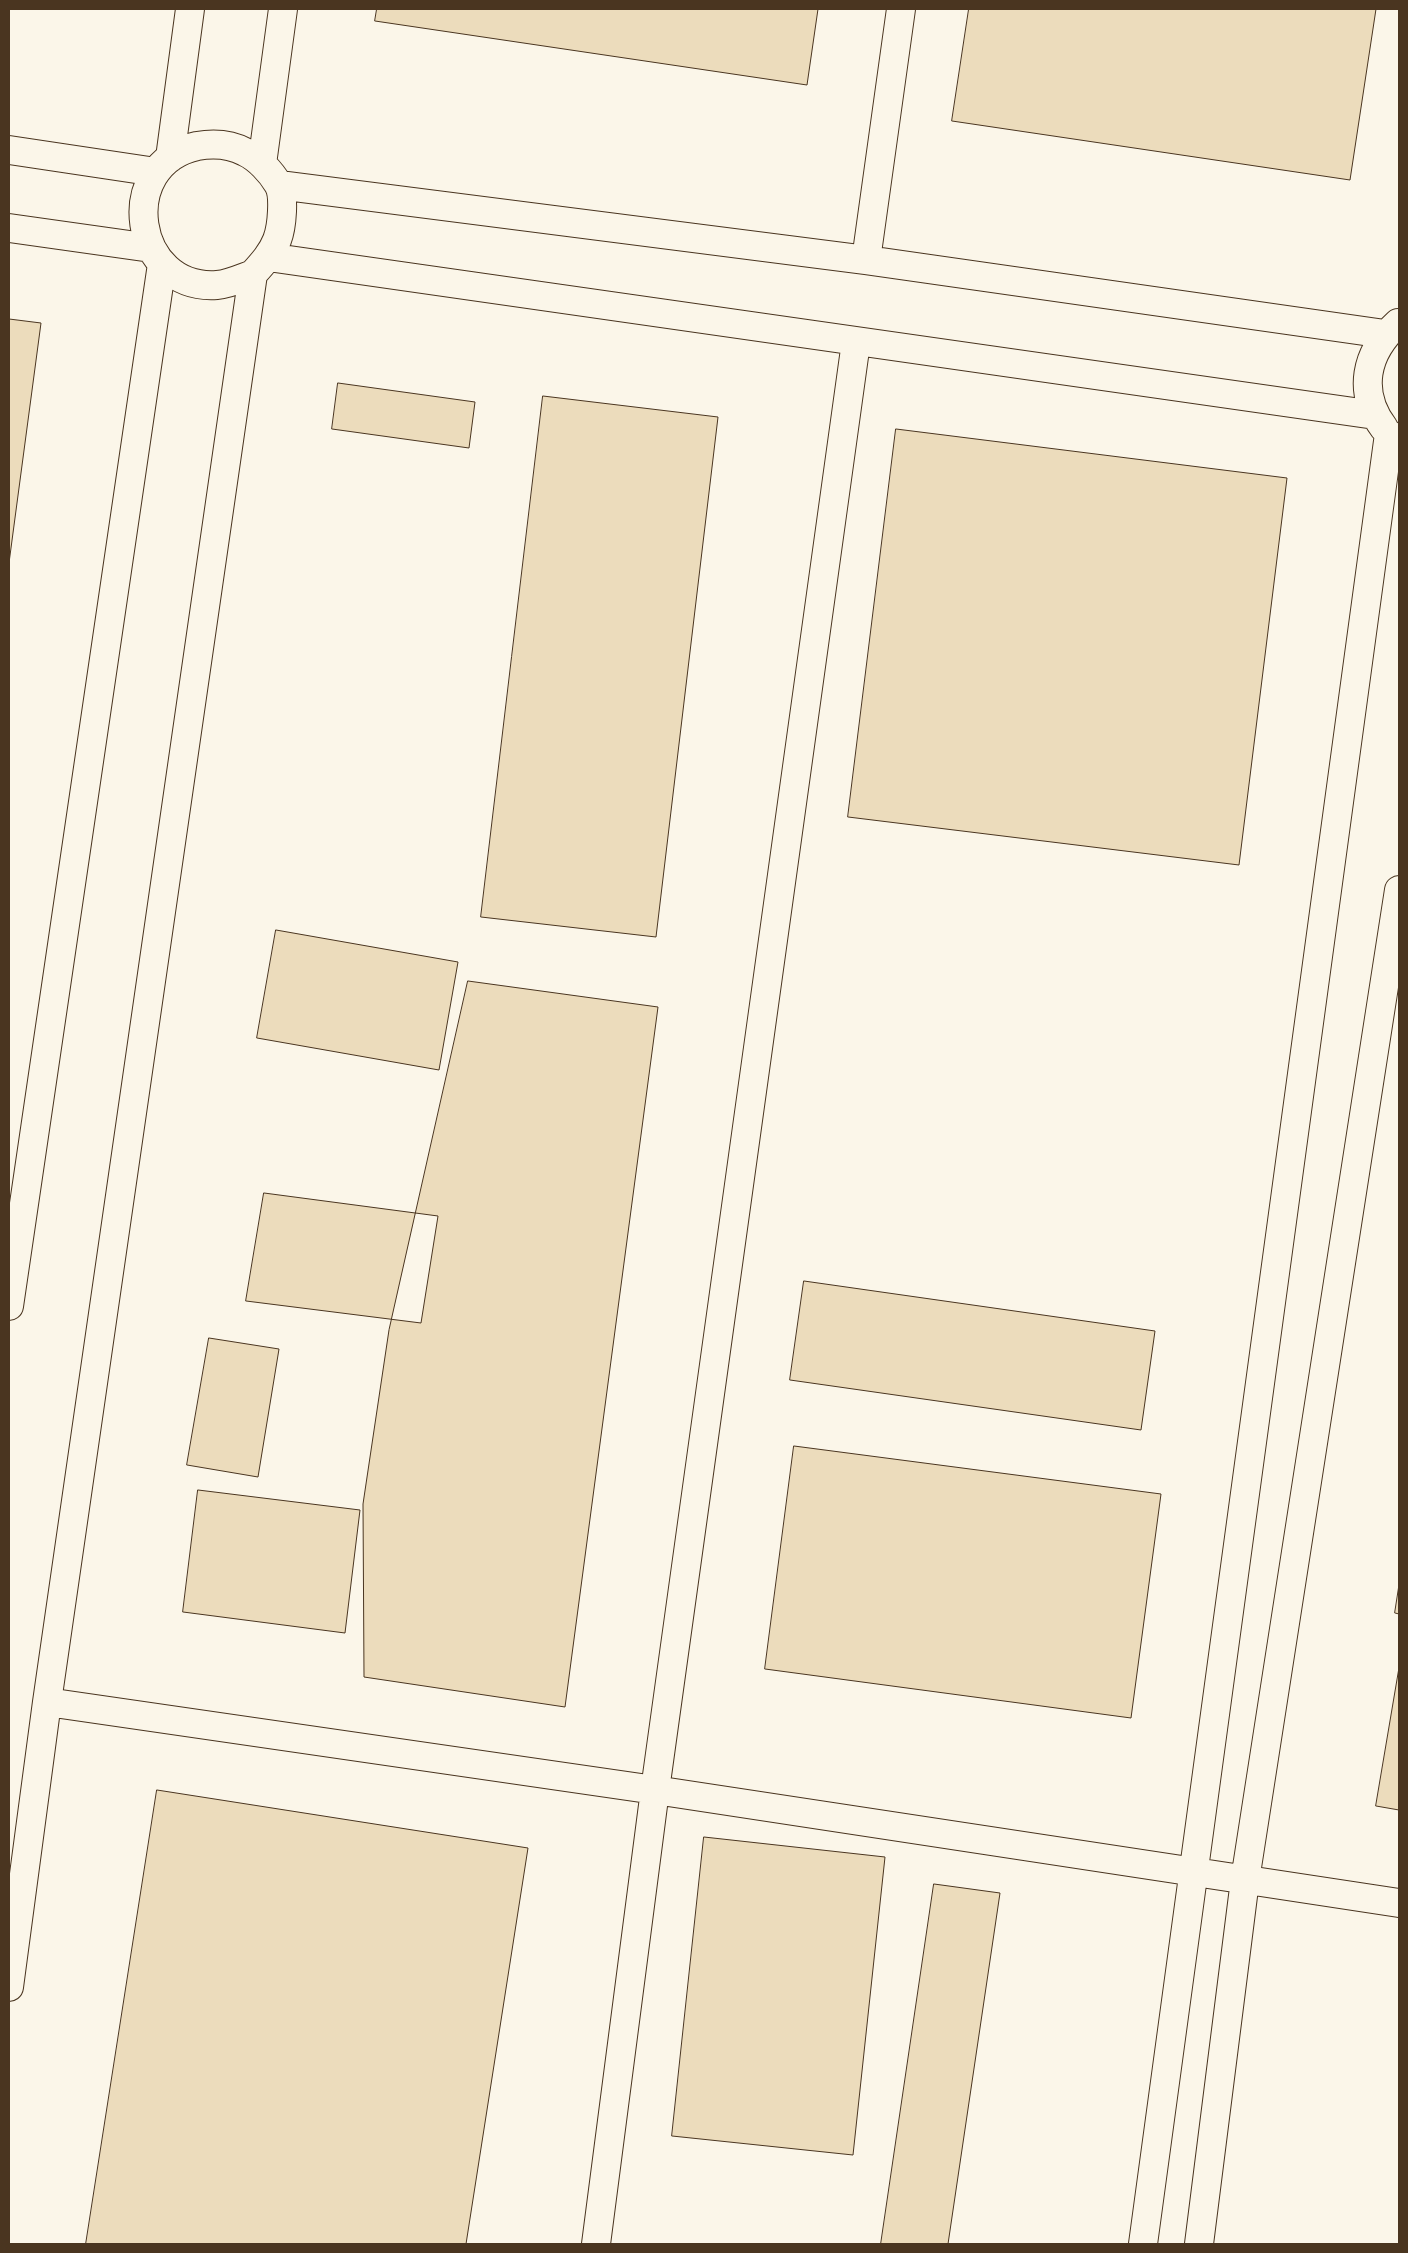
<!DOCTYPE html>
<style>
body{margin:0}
#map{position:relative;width:1408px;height:2253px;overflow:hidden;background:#fbf6e9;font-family:"Public Sans",sans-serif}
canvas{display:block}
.frame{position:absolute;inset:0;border:10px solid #4a3520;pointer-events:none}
</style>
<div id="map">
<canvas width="1408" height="2253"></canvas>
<div class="frame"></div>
</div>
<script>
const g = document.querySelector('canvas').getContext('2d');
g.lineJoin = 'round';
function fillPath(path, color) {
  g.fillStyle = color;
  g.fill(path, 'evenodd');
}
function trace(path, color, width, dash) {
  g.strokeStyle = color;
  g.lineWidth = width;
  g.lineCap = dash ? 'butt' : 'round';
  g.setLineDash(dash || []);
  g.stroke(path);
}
const building = new Path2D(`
 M 377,9 L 818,9 L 807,85 L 375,21 Z
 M 969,9 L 1376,9 L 1350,180 L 952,121 Z
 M 9,319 L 41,323 L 9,563 Z
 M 338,383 L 475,402 L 469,448 L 332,429 Z
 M 543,396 L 718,417 L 656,937 L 481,917 Z
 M 896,429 L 1287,478 L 1239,865 L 848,817 Z
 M 276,930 L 458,962 L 439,1070 L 257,1038 Z
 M 468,981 L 658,1007 L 565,1707 L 364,1677 L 363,1504 L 389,1330 Z
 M 264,1193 L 438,1216 L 421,1323 L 246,1301 Z
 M 804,1281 L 1155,1331 L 1141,1430 L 790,1380 Z
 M 209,1338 L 279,1349 L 258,1477 L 187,1465 Z
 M 794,1446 L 1161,1494 L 1131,1718 L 765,1669 Z
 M 198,1490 L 360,1510 L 345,1633 L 183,1612 Z
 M 1399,1585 L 1399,1614 L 1395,1613 Z
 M 1399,1668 L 1399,1810 L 1376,1806 Z
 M 157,1790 L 528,1848 L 466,2244 L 86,2244 Z
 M 704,1837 L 885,1857 L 853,2155 L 672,2136 Z
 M 934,1884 L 1000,1893 L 948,2244 L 881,2244 Z`);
fillPath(building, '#ecdcbc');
trace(building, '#4a3520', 1);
const minor = new Path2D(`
 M 9,150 L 156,172
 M 170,158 L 190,9
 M 262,164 L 283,9
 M 279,185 L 866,260 L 1385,334
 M 9,228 L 151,248
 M 268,257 L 1375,415
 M 866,260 L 901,9
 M 1384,428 C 1357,392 1365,353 1398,323
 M 9,1306 L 162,264
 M 47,1702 L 655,1790 L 1399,1903
 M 9,1987 L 47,1702 L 253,274 C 263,263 272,253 277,240 C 282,227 285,195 278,184 C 271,172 258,158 245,152 C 230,144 214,143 197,146 C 114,164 133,291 217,285 C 229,284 242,278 253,274
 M 596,2244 L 655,1790 L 856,342
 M 1143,2244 L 1389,434
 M 1199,2244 L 1245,1880 L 1399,890`);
trace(minor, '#4a3520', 30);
trace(minor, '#fbf6e9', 28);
</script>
